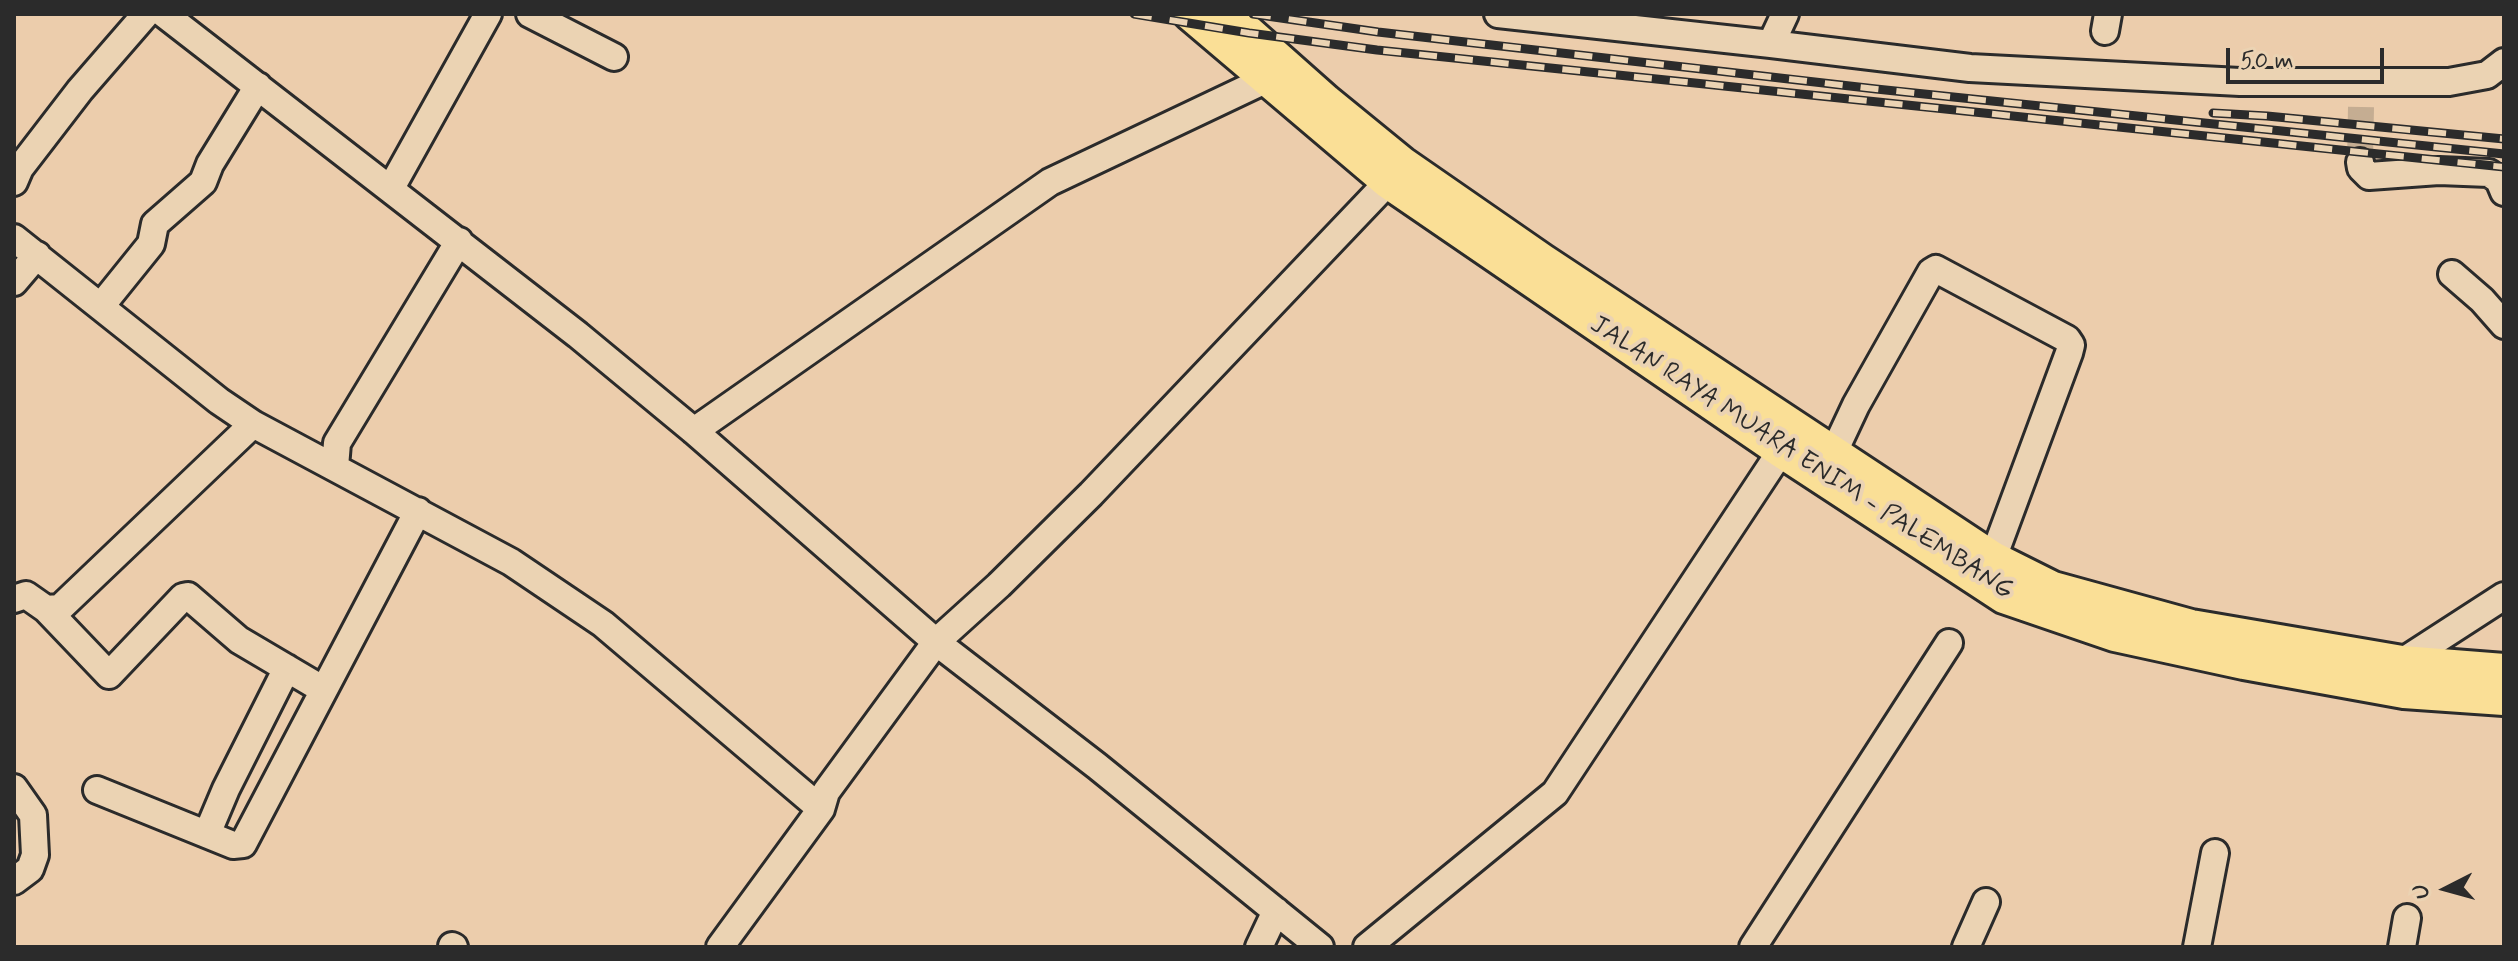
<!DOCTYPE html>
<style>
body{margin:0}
#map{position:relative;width:2518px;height:961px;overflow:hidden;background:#eccdac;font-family:Mynerve,sans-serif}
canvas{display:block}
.frame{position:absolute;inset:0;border:16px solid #2b2b2b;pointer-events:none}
.north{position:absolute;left:2406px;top:849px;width:80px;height:80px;-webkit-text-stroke:6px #ebd3b3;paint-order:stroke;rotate:264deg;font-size:22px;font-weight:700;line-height:32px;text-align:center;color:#2b2b2b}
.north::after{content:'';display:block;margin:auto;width:28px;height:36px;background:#2b2b2b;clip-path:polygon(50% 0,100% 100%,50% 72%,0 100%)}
.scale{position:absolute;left:2226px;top:48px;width:158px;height:36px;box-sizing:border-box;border:4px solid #2b2b2b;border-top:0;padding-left:10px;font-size:24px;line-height:28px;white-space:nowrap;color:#2b2b2b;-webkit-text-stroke:6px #ebd3b3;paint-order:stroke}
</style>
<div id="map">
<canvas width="2518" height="961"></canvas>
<div class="frame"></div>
<div class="north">U</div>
<div class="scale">50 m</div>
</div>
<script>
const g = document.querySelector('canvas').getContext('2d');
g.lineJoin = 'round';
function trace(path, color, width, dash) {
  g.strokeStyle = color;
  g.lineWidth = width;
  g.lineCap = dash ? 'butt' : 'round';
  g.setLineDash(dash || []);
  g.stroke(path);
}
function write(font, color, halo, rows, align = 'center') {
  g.font = font + ' Mynerve,sans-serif';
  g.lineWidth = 8;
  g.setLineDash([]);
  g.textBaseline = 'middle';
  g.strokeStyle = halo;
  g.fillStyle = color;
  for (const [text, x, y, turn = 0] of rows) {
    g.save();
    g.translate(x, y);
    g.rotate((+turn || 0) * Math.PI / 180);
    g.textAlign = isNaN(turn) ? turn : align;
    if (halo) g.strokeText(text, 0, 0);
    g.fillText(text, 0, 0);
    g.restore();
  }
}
trace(new Path2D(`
 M 2360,162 L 2361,107`), '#c5ad92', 26, [26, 13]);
const minor = new Path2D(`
 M 164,14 L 578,335 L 694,431 L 936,642 L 1097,766 L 1320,947
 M 530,14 L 614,57
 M 1498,14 L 1771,44 L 1785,14
 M 2105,31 L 2108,14
 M 1771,44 L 1970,68 L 2240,82 L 2449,82 L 2487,75 L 2504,62
 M 2360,162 L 2361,168 L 2369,176 L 2439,171 L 2489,173 L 2499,180 L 2504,192
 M 14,182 L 20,168 L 80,90 L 146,14
 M 391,188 L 488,14
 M 14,238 L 219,401 L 253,424 L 511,562 L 603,624 L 821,809
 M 2452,274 L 2482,300 L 2504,325
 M 14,282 L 37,255
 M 101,306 L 151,244 L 155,224 L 203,182 L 210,164 L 258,86
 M 694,431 L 1050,182 L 1265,80
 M 1833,454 L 1856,405 L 1931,272 L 1936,269 L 2067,339 L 2071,345 L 2069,353 L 1993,558
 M 335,467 L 337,443 L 459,241
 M 14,599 L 26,595 L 46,609 L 60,608 L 253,424
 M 46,609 L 109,675 L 183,597 L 188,596 L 239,640 L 322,689
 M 2402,662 L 2504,596
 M 14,788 L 33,815 L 35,855 L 30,869 L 14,881
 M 97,790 L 233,845 L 243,844 L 418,511
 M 207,834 L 226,789 L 287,668
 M 452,946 L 454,947
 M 720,947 L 821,809 L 826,792 L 936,642 L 999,585 L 1091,494 L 1388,182
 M 1259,947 L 1276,911
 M 1367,947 L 1555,793 L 1781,451
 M 1753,947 L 1949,643
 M 1966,947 L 1986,902
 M 2197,947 L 2215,853
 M 2402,947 L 2407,918`);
const major = new Path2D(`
 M 1190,14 L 1388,182 L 1781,451 L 2004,597 L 2115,635 L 2244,663 L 2404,692 L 2504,699
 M 1228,14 L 1326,101 L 1402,163 L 1542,260 L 1993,558 L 2053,588 L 2191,626 L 2402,662 L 2504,670`);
trace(minor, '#2b2b2b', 32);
trace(major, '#2b2b2b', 38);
trace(minor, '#ebd3b3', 26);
trace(major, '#fadf96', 32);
const rail = new Path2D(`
 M 1134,14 L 1249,33 L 1377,50 L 2504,167
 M 1253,14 L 1378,32 L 1876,89 L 2504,154
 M 2213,113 L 2267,116 L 2504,139`);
trace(rail, '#2b2b2b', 9);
trace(rail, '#ebd3b3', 6, [18]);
write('26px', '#2b2b2b', '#ebd3b3', [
 ["JALAN RAYA MUARA ENIM - PALEMBANG",1801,459,33]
]);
</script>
